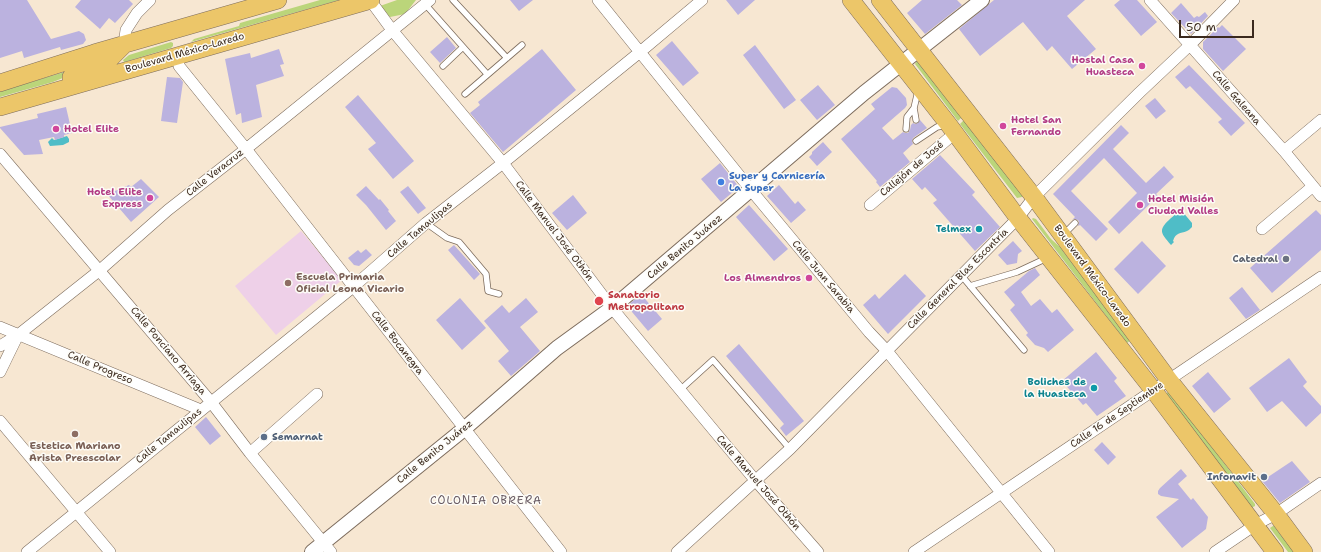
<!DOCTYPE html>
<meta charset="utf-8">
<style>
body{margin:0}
#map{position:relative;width:1321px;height:552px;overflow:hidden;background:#f7e7d2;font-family:"Shantell Sans",sans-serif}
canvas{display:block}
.scale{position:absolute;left:1179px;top:20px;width:75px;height:18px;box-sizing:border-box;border:2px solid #3b2a1e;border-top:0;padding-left:5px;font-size:12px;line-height:14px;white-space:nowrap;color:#3b2a1e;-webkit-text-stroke:3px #fdfcf7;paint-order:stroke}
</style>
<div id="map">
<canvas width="1321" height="552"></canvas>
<div class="scale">50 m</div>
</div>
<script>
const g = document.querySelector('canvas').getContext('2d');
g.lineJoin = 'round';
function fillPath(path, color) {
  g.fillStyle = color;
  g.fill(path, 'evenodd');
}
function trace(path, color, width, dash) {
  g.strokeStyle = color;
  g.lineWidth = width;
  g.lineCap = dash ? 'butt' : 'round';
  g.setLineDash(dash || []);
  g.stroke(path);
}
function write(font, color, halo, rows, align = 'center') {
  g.font = font + ' "Shantell Sans",sans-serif';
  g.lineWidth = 3;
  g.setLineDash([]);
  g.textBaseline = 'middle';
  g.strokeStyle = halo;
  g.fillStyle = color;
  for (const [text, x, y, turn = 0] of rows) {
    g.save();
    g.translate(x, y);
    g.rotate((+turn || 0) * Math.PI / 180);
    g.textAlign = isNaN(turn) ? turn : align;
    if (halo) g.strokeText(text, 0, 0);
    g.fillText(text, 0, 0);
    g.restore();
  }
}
fillPath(new Path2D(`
 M 301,231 L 342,280 L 276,335 L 235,286 Z`), '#eed0e8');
fillPath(new Path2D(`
 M 320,0 L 339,0 L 191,42 L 194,39 L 239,26 L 240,23 Z
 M 397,0 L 416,0 L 405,14 L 390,17 L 380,6 Z
 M 171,42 L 173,43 L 173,46 L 171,48 L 124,62 L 123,60 L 129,55 Z
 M 109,59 L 53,82 L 0,97 L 0,91 Z
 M 917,61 L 962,117 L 958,121 L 915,64 Z
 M 964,120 L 1022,195 L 1022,197 L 1017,198 L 960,124 Z
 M 1033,218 L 1036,219 L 1051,239 L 1060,247 L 1131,340 L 1127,343 L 1032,219 Z
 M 1168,392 L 1171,393 L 1255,504 L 1255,506 L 1251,508 L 1166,394 Z
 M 1273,526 L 1274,526 L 1294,552 L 1288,552 L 1270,528 Z`), '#bbd57a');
fillPath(new Path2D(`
 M 67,136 L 69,139 L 69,142 L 63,145 L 50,146 L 48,142 L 52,138 L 54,140 Z
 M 1182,211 L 1192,223 L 1192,227 C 1191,228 1188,231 1187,231 C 1180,234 1176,232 1173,241 L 1174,242 L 1171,245 C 1160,232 1158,230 1171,218 C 1175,215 1177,212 1182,211 Z`), '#4fbdc7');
fillPath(new Path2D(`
 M 0,0 L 27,0 L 51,39 L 79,31 L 84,34 L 86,40 L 83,44 L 61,50 L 60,47 L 24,58 L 22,51 L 0,58 Z
 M 81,0 L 129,0 L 133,4 L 115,23 L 109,18 L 100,29 L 75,7 Z
 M 510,0 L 533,0 L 519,11 Z
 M 726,0 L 755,0 L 738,15 Z
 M 922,0 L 957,0 L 962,5 L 925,34 L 907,13 Z
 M 994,0 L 1085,0 L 1067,16 L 1096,49 L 1072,69 L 1052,46 L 1047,51 L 1023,22 L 980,56 L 959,29 Z
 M 1120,0 L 1137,0 L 1157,22 L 1141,36 L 1114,5 Z
 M 1181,3 L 1194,18 L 1197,16 L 1199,17 L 1205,12 L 1208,16 L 1191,34 L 1171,13 Z
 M 1222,25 L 1246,49 L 1223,71 L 1203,49 L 1203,42 L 1218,27 L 1219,28 Z
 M 447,37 L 456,48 L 440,63 L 430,52 Z
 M 672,41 L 699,73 L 683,86 L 656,55 Z
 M 755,45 L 796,100 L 784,109 L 743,55 Z
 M 279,49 L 284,64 L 280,65 L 284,76 L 256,85 L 262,117 L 242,123 L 241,113 L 236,115 L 225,59 L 250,53 L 251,58 Z
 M 542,49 L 576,90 L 503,152 L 470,113 L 480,105 L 478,102 Z
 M 1189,65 L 1245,123 L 1231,136 L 1218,122 L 1222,119 L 1190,86 L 1186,89 L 1175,77 Z
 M 167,77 L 180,78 L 183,82 L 177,123 L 161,121 Z
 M 818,85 L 835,105 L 817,120 L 800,100 Z
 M 892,87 L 897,88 L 906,98 L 907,105 L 905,108 L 882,128 L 893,140 L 903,132 L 905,133 L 908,133 L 910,130 L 911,125 L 913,123 L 915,124 L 918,123 L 920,120 L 927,128 L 913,138 L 912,141 L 913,144 L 903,153 L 910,162 L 880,187 L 876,182 L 877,181 L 841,139 L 875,109 L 871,104 Z
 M 358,95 L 414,161 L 393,179 L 368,149 L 376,143 L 345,107 Z
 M 1155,98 L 1166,111 L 1156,119 L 1145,106 Z
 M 66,107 L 72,133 L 64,135 L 64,137 L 55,140 L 54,137 L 39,140 L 43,154 L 24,155 L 0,128 L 0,127 L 38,118 L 37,114 Z
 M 1121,125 L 1129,133 L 1113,149 L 1146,183 L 1164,166 L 1174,177 L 1156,194 L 1158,196 L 1119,234 L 1108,222 L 1137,193 L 1104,158 L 1071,191 L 1108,229 L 1096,241 L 1080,225 L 1078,226 L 1079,222 L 1078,220 L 1074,219 L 1072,220 L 1075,217 L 1053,194 Z
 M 823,142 L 832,152 L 817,166 L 809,157 L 812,154 L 812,152 Z
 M 940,155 L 975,192 L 972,195 L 1000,227 L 975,251 L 933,203 L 937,200 L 925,187 L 922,190 L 912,179 Z
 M 720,163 L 739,187 L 721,202 L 701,179 Z
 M 141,179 L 159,197 L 131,222 L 107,194 L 113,189 L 115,191 L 129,185 L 131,187 Z
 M 779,185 L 795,204 L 798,201 L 806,210 L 791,223 L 767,196 Z
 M 366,186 L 379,200 L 380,199 L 389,210 L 388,211 L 396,221 L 386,230 L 366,205 L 356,195 Z
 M 408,186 L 426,208 L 418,214 L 400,192 Z
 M 573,195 L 587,213 L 567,230 L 552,213 Z
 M 749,205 L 788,249 L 774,261 L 736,217 Z
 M 1316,210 L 1321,215 L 1321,250 L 1272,293 L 1250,268 Z
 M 1013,241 L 1022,251 L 1018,254 L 1017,263 L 1007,265 L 998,255 Z
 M 1142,241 L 1166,266 L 1138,294 L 1114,269 Z
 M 454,245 L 480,274 L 474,280 L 448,250 Z
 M 366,249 L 372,255 L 359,266 L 354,265 L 348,258 L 358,250 L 361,253 Z
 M 1035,268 L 1040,275 L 1021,292 L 1031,306 L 1040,299 L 1052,313 L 1057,309 L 1074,330 L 1048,352 L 1044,348 L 1035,345 L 1026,335 L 1028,333 L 1010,310 L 1015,305 L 1004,292 L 1029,271 Z
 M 905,274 L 926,296 L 888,334 L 863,305 L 875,294 L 879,299 Z
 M 1242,287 L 1260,310 L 1246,319 L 1229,298 Z
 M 641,294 L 662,319 L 648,331 L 627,306 Z
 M 460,298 L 486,328 L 462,350 L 436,320 Z
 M 526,298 L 538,312 L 520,327 L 540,351 L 511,376 L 498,361 L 509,351 L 484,321 L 502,305 L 509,313 Z
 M 739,344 L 804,421 L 786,436 L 780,428 L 784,424 L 726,356 Z
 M 1096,352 L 1117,378 L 1114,381 L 1126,396 L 1097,416 L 1086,403 L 1083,405 L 1062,381 Z
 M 1289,358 L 1307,382 L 1303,386 L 1321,406 L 1321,413 L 1306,427 L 1282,401 L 1267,412 L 1249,388 Z
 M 1208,372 L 1231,399 L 1214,413 L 1192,386 Z
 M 206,417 L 221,436 L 210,445 L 195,427 Z
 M 1102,442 L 1116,457 L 1108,465 L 1094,450 Z
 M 1292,461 L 1310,482 L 1280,503 L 1262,481 Z
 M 1181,469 L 1187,476 L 1178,484 L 1191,500 L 1193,498 L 1208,517 L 1206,529 L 1182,548 L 1156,517 L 1179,499 L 1161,496 L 1158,494 L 1158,491 L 1160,488 Z`), '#bbb2df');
const service = new Path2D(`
 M 453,0 L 507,58
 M 425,4 L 487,74
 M 443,66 L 463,47
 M 465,94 L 522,45
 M 916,120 L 914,108 L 918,91
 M 906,129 L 907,117 L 914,108
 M 916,141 L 937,127 L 947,125
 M 426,223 L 447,238 L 459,242 L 486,274 L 488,291 L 499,294
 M 1064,234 L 1075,223
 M 961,275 L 1024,350
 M 970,286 L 1017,272 L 1047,258
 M 680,390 L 713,360 L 790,449`);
const minor = new Path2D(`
 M 370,0 L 392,30 L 503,163 L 612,308 L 755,480 L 818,552
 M 598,0 L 751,190 L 869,332 L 887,351 L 1049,552
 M 1150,0 L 1284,151 L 1321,196
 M 124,45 L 126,30 L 137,13 L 150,0
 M 178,56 L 179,66 L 246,149 L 561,552
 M 1284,151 L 1321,120
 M 0,154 L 211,402 L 250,453 L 331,552
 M 870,205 L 955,133
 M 1262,229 L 1312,187
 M 0,327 L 201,410
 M 0,346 L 18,335 L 100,270 L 168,210 L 246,149 L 430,0
 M 0,372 L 18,335
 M 0,421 L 110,552
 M 250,453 L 317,394
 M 27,552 L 353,287 L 426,223 L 503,163 L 640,52 L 702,0
 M 677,552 L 790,449 L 1018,218 L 1034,197 L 1139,93 L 1190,45 L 1234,0
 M 914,552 L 1321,277
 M 1215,552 L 1255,525 L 1276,514 L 1321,483`);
const tertiary = new Path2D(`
 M 312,552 L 464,429 L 557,348 L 612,308 L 864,93 L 982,0`);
const primary = new Path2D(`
 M 851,0 L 949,125 L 1018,218 L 1154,391 L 1275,552
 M 880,0 L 1034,197 L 1169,380 L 1276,514 L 1304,552
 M 71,77 L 107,62 L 123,46
 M 0,83 L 94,53 L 278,0
 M 0,107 L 371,0`);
trace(service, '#7d6c5d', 7);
trace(minor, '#7d6c5d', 12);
trace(tertiary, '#7d6c5d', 16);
trace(primary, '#7d6c5d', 18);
trace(service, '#fff', 5.5);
trace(minor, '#fff', 11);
trace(tertiary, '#fff', 14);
trace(primary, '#ecc669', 17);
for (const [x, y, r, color] of [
 [1142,66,4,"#d1479c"],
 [1003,126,4,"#d1479c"],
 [56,129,4,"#d1479c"],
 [721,182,4,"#3f7fe0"],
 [150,198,4,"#d1479c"],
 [1140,205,4,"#d1479c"],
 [979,229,4,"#0f9aa8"],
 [1286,259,4,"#6b7280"],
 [809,278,4,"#d1479c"],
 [288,283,4,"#8d6e63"],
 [599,301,5,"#e0444e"],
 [1094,388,4,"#0f9aa8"],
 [75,434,4,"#8d6e63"],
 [264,437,4,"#5c6f8a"],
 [1264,477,4,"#5c6f8a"]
]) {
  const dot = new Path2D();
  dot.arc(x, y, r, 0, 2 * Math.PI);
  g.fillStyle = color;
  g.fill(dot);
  trace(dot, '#fdfcf7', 1.5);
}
write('10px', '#3b2a1e', '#fdfcf7', [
 ["Boulevard México-Laredo",185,53,-16],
 ["Calle Galeana",1236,98,49],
 ["Callejón de José",912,169,-40],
 ["Calle Veracruz",215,173,-38],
 ["Calle Tamaulipas",420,230,-40],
 ["Calle Manuel José Othón",554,231,53],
 ["Calle Benito Juárez",685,247,-40],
 ["Boulevard México-Laredo",1092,276,54],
 ["Calle Juan Sarabia",823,277,50],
 ["Calle General Blas Escontría",958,279,-45],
 ["Calle Bocanegra",397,343,52],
 ["Calle Ponciano Arriaga",168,351,50],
 ["Calle Progreso",100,368,23],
 ["Calle 16 de Septiembre",1117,415,-34],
 ["Calle Tamaulipas",169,436,-39],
 ["Calle Benito Juárez",435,452,-39],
 ["Calle Manuel José Othón",758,483,49]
]);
write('bold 10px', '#b23c85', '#fdfcf7', [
 ["Hostal Casa",1134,60],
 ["Huasteca",1134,72],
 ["Hotel San",1011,120,"left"],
 ["Fernando",1011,132,"left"],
 ["Hotel Elite",64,129,"left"],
 ["Hotel Elite",142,192],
 ["Express",142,204],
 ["Hotel Misión",1148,199,"left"],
 ["Ciudad Valles",1148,211,"left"],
 ["Los Almendros",801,278]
], 'right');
write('bold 10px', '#366cbe', '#fdfcf7', [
 ["Super y Carnicería",729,176],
 ["La Super",729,188]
], 'left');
write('bold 10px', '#0d838f', '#fdfcf7', [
 ["Telmex",971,229],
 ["Boliches de",1086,382],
 ["la Huasteca",1086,394]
], 'right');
write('bold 10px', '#5b616d', '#fdfcf7', [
 ["Catedral",1278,259]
], 'right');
write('bold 10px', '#785e54', '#fdfcf7', [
 ["Escuela Primaria",296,277],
 ["Oficial Leona Vicario",296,289],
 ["Estetica Mariano",75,446,"center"],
 ["Arista Preescolar",75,458,"center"]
], 'left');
write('bold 10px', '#be3a42', '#fdfcf7', [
 ["Sanatorio",608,295],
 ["Metropolitano",608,307]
], 'left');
write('bold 10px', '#4e5e75', '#fdfcf7', [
 ["Semarnat",272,437],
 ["Infonavit",1256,477,"right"]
], 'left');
g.letterSpacing = '1px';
write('11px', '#685a62', '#fdfcf7', [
 ["COLONIA OBRERA",486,501]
]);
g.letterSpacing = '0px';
</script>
